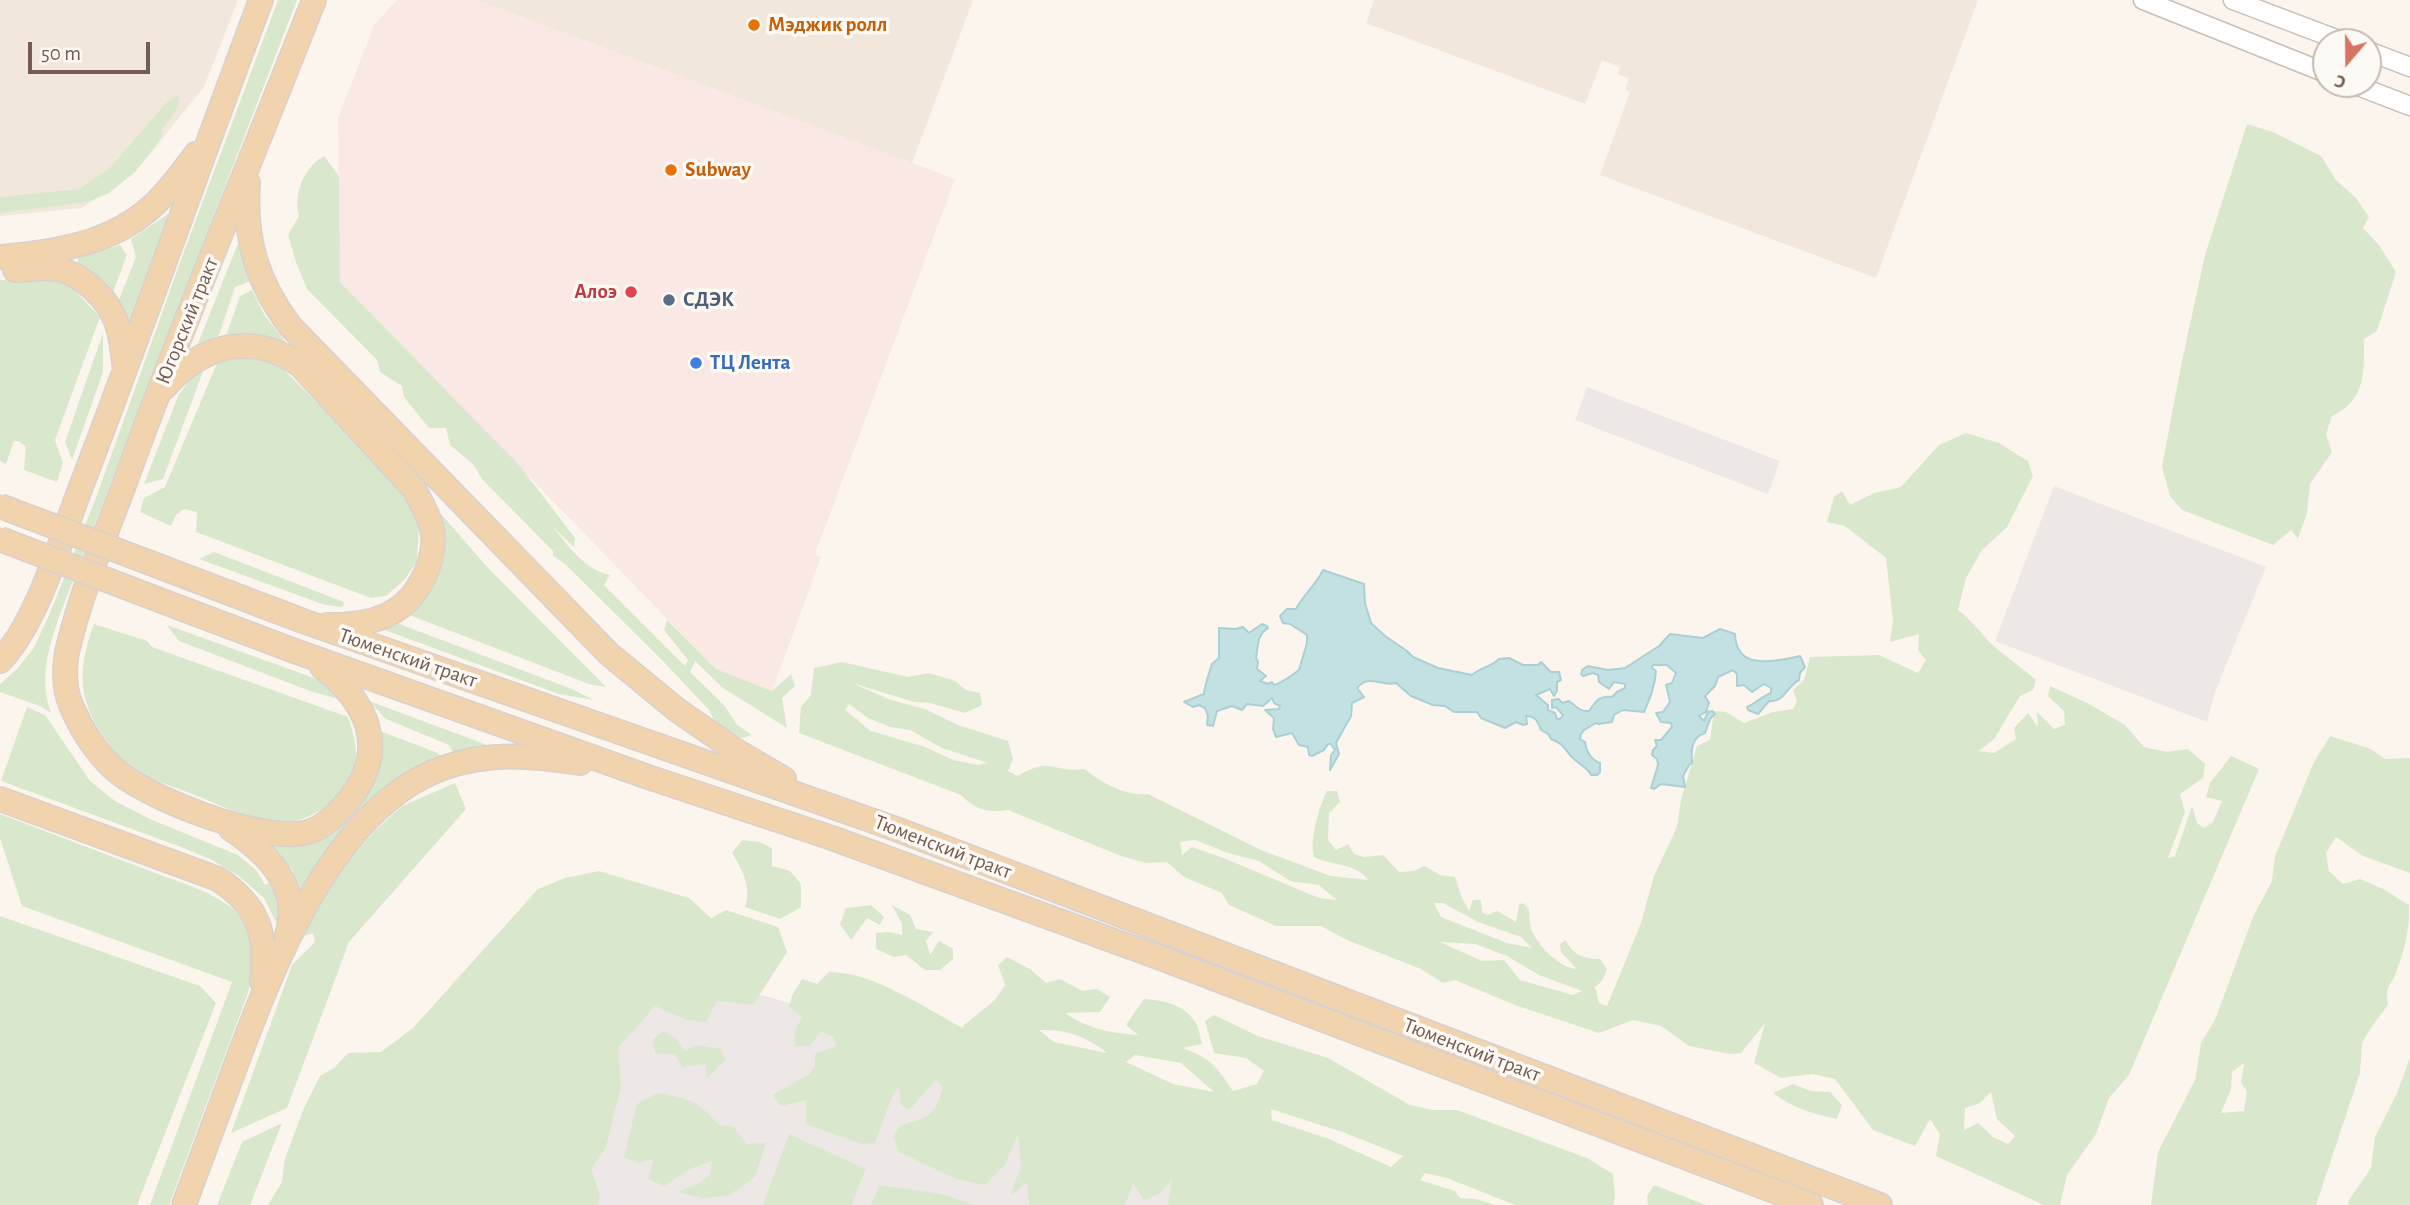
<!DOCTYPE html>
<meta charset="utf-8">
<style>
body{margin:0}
#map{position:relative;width:2410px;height:1205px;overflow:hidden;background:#fbf5ed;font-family:"Alegreya Sans",sans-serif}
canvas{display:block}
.north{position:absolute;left:2312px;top:28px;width:70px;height:70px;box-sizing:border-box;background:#fdf9f4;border:2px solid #c6bab3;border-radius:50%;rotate:200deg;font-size:19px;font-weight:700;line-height:28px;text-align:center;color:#745c52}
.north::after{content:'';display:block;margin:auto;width:24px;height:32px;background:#d57562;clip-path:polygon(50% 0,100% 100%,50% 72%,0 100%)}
.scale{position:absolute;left:28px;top:42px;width:122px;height:32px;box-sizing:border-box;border:4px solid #745c52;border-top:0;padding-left:9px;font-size:21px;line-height:24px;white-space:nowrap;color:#745c52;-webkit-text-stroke:5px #fdf9f4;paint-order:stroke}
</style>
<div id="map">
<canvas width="2410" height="1205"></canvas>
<div class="north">С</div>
<div class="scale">50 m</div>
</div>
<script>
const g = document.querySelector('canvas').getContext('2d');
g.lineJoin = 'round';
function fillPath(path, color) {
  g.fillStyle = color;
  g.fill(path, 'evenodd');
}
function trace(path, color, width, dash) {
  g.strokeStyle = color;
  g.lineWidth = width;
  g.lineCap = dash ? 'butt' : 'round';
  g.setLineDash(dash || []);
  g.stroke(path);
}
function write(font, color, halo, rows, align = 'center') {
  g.font = font + ' "Alegreya Sans",sans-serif';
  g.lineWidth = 7;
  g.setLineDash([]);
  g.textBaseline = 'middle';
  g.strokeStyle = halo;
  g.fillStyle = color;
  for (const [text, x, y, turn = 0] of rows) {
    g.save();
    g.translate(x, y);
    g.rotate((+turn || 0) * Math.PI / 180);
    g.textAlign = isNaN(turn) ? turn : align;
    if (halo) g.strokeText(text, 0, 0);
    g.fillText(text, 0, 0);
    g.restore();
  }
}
fillPath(new Path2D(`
 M 0,0 L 238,0 L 204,87 L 136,171 L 82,208 L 0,216 Z
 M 476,0 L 973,0 L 912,163 Z
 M 1374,0 L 1978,0 L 1876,278 L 1600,175 L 1630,92 L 1625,90 L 1629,78 L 1618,74 L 1620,67 L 1602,60 L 1585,104 L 1366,23 Z`), '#f2e7dc');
fillPath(new Path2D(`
 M 397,0 L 476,0 L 955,179 L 815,554 L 821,557 L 772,691 L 716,669 L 340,282 L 338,119 L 374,25 Z`), '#f9e8e3');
fillPath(new Path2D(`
 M 1587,387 L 1780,461 L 1768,494 L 1575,420 Z
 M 2054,486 L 2266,567 L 2214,695 L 2207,722 L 1995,641 Z
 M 636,962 L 776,999 L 1235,1131 L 1224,1205 L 543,1205 Z`), '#ede8e5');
fillPath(new Path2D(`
 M 278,0 L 297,0 L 59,617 C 48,650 39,679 51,713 L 40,706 L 0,692 L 0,684 L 17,669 L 33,649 L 50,613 L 97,495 L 182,257 Z
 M 179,95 L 178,107 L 163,128 L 161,138 L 135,172 L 109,193 L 87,202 L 0,213 L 0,197 L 79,189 L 109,169 L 166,103 Z
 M 2247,124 L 2273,132 L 2321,156 L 2336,180 L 2356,198 L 2369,217 L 2363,228 L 2379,245 L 2396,272 L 2377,331 L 2364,339 C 2364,373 2366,400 2332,416 L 2326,434 L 2332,452 L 2310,484 L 2307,513 L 2298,539 L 2291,530 L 2273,545 L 2182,510 L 2170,496 L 2162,467 L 2181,366 L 2205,255 Z
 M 324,156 L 339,176 L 340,282 L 519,465 L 575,538 L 574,547 L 552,526 C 569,546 583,569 610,575 L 604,585 L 685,666 L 688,660 L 664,630 L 667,620 L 716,669 L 772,691 L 791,674 L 795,686 L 782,698 L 787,728 L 723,688 L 695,661 L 690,672 L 724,705 L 737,725 L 752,735 L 742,738 L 718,728 L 709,710 L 662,660 L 565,564 L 553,556 L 553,551 L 482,479 L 473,464 L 450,445 L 446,428 L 429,428 L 404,397 L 402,386 L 380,372 L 377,360 L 307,289 L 296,262 L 288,235 L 299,216 C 293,194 304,167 324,156 Z
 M 168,214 L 168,219 L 129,324 L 118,302 L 136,257 L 131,239 Z
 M 241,236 L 253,280 L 235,287 L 219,335 L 197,346 Z
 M 120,245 L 127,255 L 112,295 L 95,276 L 78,263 L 78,258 Z
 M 47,278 L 68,283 L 100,317 L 55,440 L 63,463 L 57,482 L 24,470 L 26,447 L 19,441 L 14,441 L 6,464 L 0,461 L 0,280 Z
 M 252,290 L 265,316 L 287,344 L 240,333 L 226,336 L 240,296 Z
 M 103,333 L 103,372 L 72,460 L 65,442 Z
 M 247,357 L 266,360 L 283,369 L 408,493 L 419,525 L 417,561 L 405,579 L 386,596 L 371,598 L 196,532 L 197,512 L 184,509 L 176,515 L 171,526 L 140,512 L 144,498 L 165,487 L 217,363 Z
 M 204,369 L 163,479 L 144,484 L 179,394 L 190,380 Z
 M 1966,433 L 1999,443 L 2028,461 L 2033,476 L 2007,527 L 1982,550 L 1966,578 L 1958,610 C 1973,621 1982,636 1995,647 C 2008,659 2023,668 2036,680 L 2033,690 L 2020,696 L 1994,739 L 1979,751 L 1994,753 L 2016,739 L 2014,728 L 2028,713 L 2038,727 L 2037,712 L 2054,729 L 2065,725 L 2064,711 L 2048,696 L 2050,686 L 2089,704 L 2125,725 L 2144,747 L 2167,752 L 2188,749 L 2205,764 L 2203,778 L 2180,794 L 2185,812 L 2168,858 L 2175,856 L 2192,806 L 2197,823 L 2204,828 L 2213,822 L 2222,801 L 2206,797 L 2210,783 L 2231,756 L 2259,769 L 2129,1075 L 2109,1098 L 2096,1134 L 2067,1175 L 2060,1205 L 2044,1205 L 1936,1156 L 1940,1134 L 1930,1119 L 1915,1146 L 1873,1130 L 1835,1079 L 1813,1074 L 1781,1078 L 1754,1063 L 1765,1023 L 1741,1053 L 1730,1054 L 1689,1046 L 1661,1026 L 1633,1020 L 1599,1033 L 1515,1005 L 1455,980 L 1443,983 L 1421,969 L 1347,940 L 1321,926 L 1276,926 L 1229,905 L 1222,893 L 1184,877 L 1167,862 L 1146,863 L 1121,856 L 1008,810 C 987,813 976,810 961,795 L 799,733 L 801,707 L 811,695 L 814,668 L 842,662 L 908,677 L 929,673 L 955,681 L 966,690 L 980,693 L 982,705 L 965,713 L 930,703 L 914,702 L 852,683 L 891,700 L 925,709 L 958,725 L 1008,741 L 1013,759 L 1008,771 L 1018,776 C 1051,756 1052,773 1084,769 C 1103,783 1124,796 1148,794 L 1261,850 L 1331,876 L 1368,880 C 1357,863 1332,866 1314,857 C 1309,842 1319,806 1327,791 L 1337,791 L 1340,802 L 1329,813 L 1328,840 L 1336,850 L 1348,844 L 1354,854 L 1364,857 L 1383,855 L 1399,872 L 1414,871 L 1424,866 L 1440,875 L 1455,877 L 1461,896 L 1469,911 L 1473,900 L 1481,900 L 1482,912 L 1487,915 L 1497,911 L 1516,922 L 1519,905 L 1523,903 L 1529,909 C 1530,916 1529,924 1532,931 C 1539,947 1560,968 1577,969 L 1561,952 L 1560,944 L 1566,940 C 1572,955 1585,959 1600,959 L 1607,969 L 1602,981 L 1595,987 L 1599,1003 L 1607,1006 L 1641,923 L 1654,876 L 1677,827 L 1681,800 L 1697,746 L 1710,740 L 1714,711 L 1726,712 L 1744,723 L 1773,712 L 1793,709 L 1797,701 L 1793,690 L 1804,680 L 1810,657 L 1879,655 L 1918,673 L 1926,660 L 1918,650 L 1919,634 L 1890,642 L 1893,620 L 1886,558 L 1845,526 L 1827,522 L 1834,497 L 1842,491 L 1850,505 L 1874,493 L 1901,487 L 1939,445 ZM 849,704 L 868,718 L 890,727 L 910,730 L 942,748 L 988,763 L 978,765 L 953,760 L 925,747 L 871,731 L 845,710 ZM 1195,840 L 1228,853 L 1259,861 L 1290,881 L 1319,885 L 1337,900 L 1319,898 L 1226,859 L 1192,847 L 1182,855 L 1180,842 ZM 1434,903 L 1443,903 L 1478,922 L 1521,937 L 1532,948 L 1507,943 L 1441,917 ZM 1440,942 L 1475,944 L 1507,956 L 1539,975 L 1582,991 L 1573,995 L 1520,980 L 1504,960 L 1482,961 ZM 1991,1092 L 1997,1119 L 2015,1136 L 2008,1144 L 1993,1137 L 1978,1123 L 1964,1130 L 1965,1108 L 1980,1103 Z
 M 441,514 L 489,569 L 606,687 L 589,684 L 404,613 C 428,598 446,571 446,542 C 446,533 443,523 441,514 Z
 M 214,552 L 344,602 L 343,607 L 325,605 L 199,559 Z
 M 394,622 L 572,689 L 594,700 L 559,694 L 379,628 Z
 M 94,624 L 147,641 L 152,647 L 348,717 C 353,733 358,748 355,764 C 350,798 303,829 270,822 C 246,818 222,806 200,797 C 175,787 148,779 126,765 C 119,761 114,751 109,744 C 78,703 76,672 94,624 Z
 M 167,625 L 314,678 L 326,685 L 338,699 L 310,691 L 179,641 Z
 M 369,701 L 498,749 L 456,758 L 449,745 L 386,719 Z
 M 27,707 L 45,715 L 90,781 L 115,801 L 152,820 L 238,855 L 257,871 L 265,885 L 271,882 L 281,910 L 278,926 L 264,898 L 240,877 L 212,860 L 181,847 L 1,781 Z
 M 377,730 L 438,753 L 442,762 L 353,820 L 322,856 L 300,889 L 292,869 L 267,842 L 339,822 Z
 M 2330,736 L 2371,749 L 2385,759 L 2410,758 L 2410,873 L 2363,856 L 2336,837 L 2326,853 L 2329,871 L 2343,884 L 2360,879 L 2383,889 L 2409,905 C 2410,928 2405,948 2397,970 C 2391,989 2385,981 2388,1005 L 2372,1026 L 2362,1043 L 2360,1073 L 2316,1205 L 2151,1205 L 2158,1152 L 2195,1080 L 2201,1043 L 2215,1020 L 2253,917 L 2272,881 L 2275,856 L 2314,762 ZM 2244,1063 L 2241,1083 L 2247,1091 L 2244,1111 L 2221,1113 L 2231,1089 L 2232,1072 Z
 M 455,783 L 466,809 L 349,942 L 287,1108 L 231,1133 L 292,965 L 315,942 L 313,933 L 301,937 L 334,875 L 377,829 L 402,806 Z
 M 0,814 C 50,833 100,852 150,871 C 176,881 218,893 237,913 C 259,936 255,966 248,993 L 169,1205 L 150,1205 L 232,982 L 22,906 L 0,838 Z
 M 742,840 L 759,842 L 772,848 L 772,866 L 790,871 L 801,884 L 801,907 L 780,919 L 745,907 C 752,888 742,869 732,853 Z
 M 599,871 L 689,898 L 711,918 L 726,910 L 778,927 L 787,952 L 753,1005 L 717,1001 L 706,1022 L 686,1020 L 655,1006 L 618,1048 L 621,1086 L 606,1147 L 591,1169 L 600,1195 L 598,1205 L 268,1205 L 282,1182 L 285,1159 L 303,1110 L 320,1076 L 334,1068 L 348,1053 L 381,1052 L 413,1028 L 538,889 L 565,878 Z
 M 871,905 L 884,917 L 880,925 L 867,918 L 851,940 L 840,924 L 846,908 Z
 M 892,905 L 910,915 L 916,929 L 933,932 L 926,941 L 930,955 L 939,941 L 953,949 L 953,959 L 940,970 L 925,970 L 906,955 L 894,957 L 876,949 L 876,933 L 889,932 L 902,935 L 902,924 Z
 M 0,916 L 200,986 L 216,1003 L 137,1205 L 0,1205 Z
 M 1007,957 L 1030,969 L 1046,983 L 1060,979 L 1083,991 L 1097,989 L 1110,997 L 1100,1012 L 1065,1013 C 1088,1029 1111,1033 1138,1035 L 1126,1025 L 1144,999 C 1162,1000 1186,1005 1195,1022 C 1199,1027 1200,1037 1202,1044 L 1182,1048 C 1210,1057 1217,1067 1233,1091 L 1257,1084 L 1264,1071 L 1246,1058 L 1214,1053 L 1205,1021 L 1214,1015 L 1258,1036 L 1328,1058 L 1410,1105 L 1432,1110 L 1457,1110 L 1587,1158 L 1613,1174 L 1615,1198 L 1613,1205 L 1515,1205 L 1447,1178 L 1425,1173 L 1420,1180 L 1455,1191 L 1460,1198 L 1476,1199 L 1495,1205 L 1168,1205 L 1172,1180 L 1159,1194 L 1144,1200 L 1133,1183 L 1125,1205 L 1029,1205 L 1027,1182 L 1011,1196 L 1015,1181 L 1021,1169 L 1018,1134 L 1005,1165 L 985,1185 L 956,1179 L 899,1152 L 893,1136 L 900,1125 C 930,1118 933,1117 943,1088 L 936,1080 L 909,1110 L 901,1105 L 899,1086 L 892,1097 L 875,1143 L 861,1144 L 806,1124 L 806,1100 L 781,1106 L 773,1095 L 809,1074 L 815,1067 L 815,1054 L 836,1046 L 833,1037 L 821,1031 L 810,1046 L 795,1046 L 794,1033 L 802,1017 L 789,1006 L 792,996 L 802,979 L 817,984 L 829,972 C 874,972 923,1007 963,1028 L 964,1025 L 994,1001 L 1005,985 L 998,965 ZM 1039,1030 C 1066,1029 1086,1036 1107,1053 L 1054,1042 ZM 1135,1055 L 1181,1063 L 1214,1092 L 1173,1084 L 1126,1062 ZM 1271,1109 L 1345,1133 L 1403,1156 L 1391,1167 L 1329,1139 L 1272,1120 Z
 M 664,1031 L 677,1039 L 685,1051 L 696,1045 L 721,1049 L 725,1060 L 707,1078 L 705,1064 L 682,1067 L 675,1055 L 655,1053 L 653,1039 Z
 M 2410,1058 L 2410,1205 L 2348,1205 L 2349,1200 L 2371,1168 L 2375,1137 L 2397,1093 Z
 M 1793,1084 L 1811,1091 L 1830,1092 L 1842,1105 L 1837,1119 C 1814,1114 1792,1108 1773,1093 Z
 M 658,1093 C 690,1099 697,1100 719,1125 L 734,1127 L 746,1144 L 766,1143 L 755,1177 L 728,1196 L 703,1198 L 677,1192 L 699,1183 L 710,1175 L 712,1161 L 690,1169 L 664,1186 L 648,1179 L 654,1159 L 638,1163 L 624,1157 L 637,1104 Z
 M 282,1123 L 250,1205 L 217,1205 L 242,1142 Z
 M 789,1134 L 866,1169 L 851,1205 L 763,1205 Z
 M 879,1185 L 941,1194 L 975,1205 L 871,1205 Z
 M 1654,1185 L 1706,1205 L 1648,1205 L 1647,1196 Z`), '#d9e8cd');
const water = new Path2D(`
 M 1323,570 L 1364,584 L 1365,603 L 1371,623 L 1385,636 L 1407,651 L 1413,657 L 1438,668 L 1472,675 C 1481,667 1491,667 1499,659 L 1509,658 L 1523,665 L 1538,665 L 1541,662 L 1551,672 L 1559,672 L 1561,680 L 1557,682 L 1557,691 L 1554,696 L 1550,689 L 1536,695 L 1548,705 L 1548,710 L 1555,713 L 1557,719 L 1560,719 L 1563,715 L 1556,707 L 1552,708 L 1552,700 L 1559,699 L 1562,703 L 1569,701 C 1575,705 1579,712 1589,711 C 1596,701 1599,695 1612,697 L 1617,692 L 1625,688 L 1625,684 L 1614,682 L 1609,689 L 1599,682 L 1598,675 L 1593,673 L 1583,676 L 1581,674 L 1582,670 L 1588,666 L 1608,670 L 1625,668 L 1659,646 L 1670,634 L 1703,638 L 1720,629 L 1735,634 C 1736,672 1776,661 1800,656 L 1805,667 L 1800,673 L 1799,680 C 1787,686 1784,703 1769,701 L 1758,714 L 1748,710 L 1747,707 C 1756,703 1761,697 1771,693 L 1771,688 L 1764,684 L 1752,692 L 1744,685 L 1737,686 L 1737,674 L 1733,670 L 1718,677 L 1715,686 L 1705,696 L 1709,703 L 1706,712 L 1699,716 L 1704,721 L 1708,712 L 1712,711 L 1715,714 L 1710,719 L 1705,733 C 1691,737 1691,751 1692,763 L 1689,765 L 1683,776 L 1685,787 L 1661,784 L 1654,789 L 1651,788 L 1658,765 L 1657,759 L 1652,755 L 1653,750 L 1657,746 L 1655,740 L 1661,740 L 1672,727 L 1671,723 L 1661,722 L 1656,713 L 1663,712 L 1670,702 L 1666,685 L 1672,683 L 1676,673 L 1667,665 L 1653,665 L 1652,668 L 1656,671 C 1655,686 1650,698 1644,712 L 1623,710 L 1614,715 L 1612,722 L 1599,724 L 1596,723 C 1589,728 1581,728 1580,739 L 1585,742 C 1586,751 1591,760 1600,763 L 1600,772 L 1597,775 L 1591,775 C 1587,767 1582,766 1575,760 C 1562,749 1569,747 1551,739 L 1548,734 L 1541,730 C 1538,722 1536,716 1526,716 L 1527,724 L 1523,725 L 1516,722 L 1505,728 L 1481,718 L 1477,712 L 1454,712 L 1445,706 L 1433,705 L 1411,696 L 1396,683 C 1381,687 1370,673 1357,688 L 1364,697 L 1352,703 L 1351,716 L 1336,743 L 1339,754 L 1330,770 L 1331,755 L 1335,750 L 1331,744 L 1328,744 L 1324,750 L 1312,756 L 1309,755 L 1308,747 L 1299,745 L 1292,733 L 1276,737 L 1273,729 L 1274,718 L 1265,710 L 1279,709 L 1280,706 L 1274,703 L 1272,698 L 1263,706 L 1247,704 L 1242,710 L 1232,706 L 1217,711 L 1213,726 L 1207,725 L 1208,716 L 1205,708 L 1199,705 L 1193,707 L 1184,702 L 1204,694 C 1204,688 1210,670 1212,664 L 1219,658 L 1219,628 L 1235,629 L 1243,627 L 1249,633 L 1262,624 L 1267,626 L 1268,628 C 1257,634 1258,647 1256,658 L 1258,662 L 1257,669 L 1266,676 L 1260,681 L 1268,684 L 1272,682 L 1274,685 C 1280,684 1294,674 1299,670 L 1307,643 L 1307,635 L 1290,624 L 1283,623 L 1280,616 L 1287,609 L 1296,609 C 1304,594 1316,585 1323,570 Z`);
fillPath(water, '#c3e0e3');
trace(water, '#abd0d4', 2);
const minor = new Path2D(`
 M 2143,0 L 2326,73
 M 2233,0 L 2344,42
 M 2368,51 L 2410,67
 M 2353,84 L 2410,106`);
const major = new Path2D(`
 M 314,0 C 253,156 188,310 131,466 C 110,525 84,583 69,644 C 64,662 63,687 71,705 C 80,727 95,751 112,767 C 144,798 260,842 304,833 C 323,829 337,814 349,800 C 389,749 368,703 322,667
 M 248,183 C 244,239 257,282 290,326 L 609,654 L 677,710 L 738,752 L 784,779
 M 0,257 C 62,251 123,243 166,192 C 177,180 186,167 196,154
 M 15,270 C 26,270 37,268 48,268 C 80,269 112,301 119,331 C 122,343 123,356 125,369
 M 164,388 C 201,345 251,331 300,365 L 414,489 C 421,502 429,515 432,529 C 435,541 432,556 428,567 C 411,615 373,626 327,625
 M 174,572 L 303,621 L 896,829 L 1880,1205
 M 162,601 L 292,650 L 648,777 L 832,838 L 1158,957 L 1811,1205
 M 0,661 C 38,622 62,535 82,484 C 144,323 200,161 261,0
 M 0,799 L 218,879 C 260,907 267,934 262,982
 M 231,829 C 268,854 302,887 287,935
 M 184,1205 C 201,1160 217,1115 234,1070 C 272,968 332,808 443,768 C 491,751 532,756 580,763`);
trace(minor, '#ccbdb4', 21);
trace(major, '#d8d1cf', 26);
trace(minor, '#fff', 18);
trace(major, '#f1d4ae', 23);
const majorBridge = new Path2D(`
 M 0,506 L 174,572
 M 0,539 L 162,601`);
trace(majorBridge, '#d8d1cf', 26, []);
trace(majorBridge, '#f1d4ae', 23);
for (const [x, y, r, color] of [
 [754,25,7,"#e8710a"],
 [671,170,7,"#e8710a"],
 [631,292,7,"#e0444e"],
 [669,300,7,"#5c6f8a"],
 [696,363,7,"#3f7fe0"]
]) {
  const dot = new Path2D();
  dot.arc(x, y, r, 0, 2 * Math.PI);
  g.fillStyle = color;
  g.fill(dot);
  trace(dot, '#fdf9f4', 2.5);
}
write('bold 21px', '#c56008', '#fdf9f4', [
 ["Мэджик ролл",768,25],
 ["Subway",685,170]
], 'left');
write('bold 21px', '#be3a42', '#fdf9f4', [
 ["Алоэ",617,292]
], 'right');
write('bold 21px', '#4e5e75', '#fdf9f4', [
 ["СДЭК",683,300]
], 'left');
write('21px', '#745c52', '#fdf9f4', [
 ["Югорский тракт",187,321,-68],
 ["Тюменский тракт",408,658,19],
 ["Тюменский тракт",943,847,21],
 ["Тюменский тракт",1472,1050,21]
]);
write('bold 21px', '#366cbe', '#fdf9f4', [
 ["ТЦ Лента",710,363]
], 'left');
</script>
